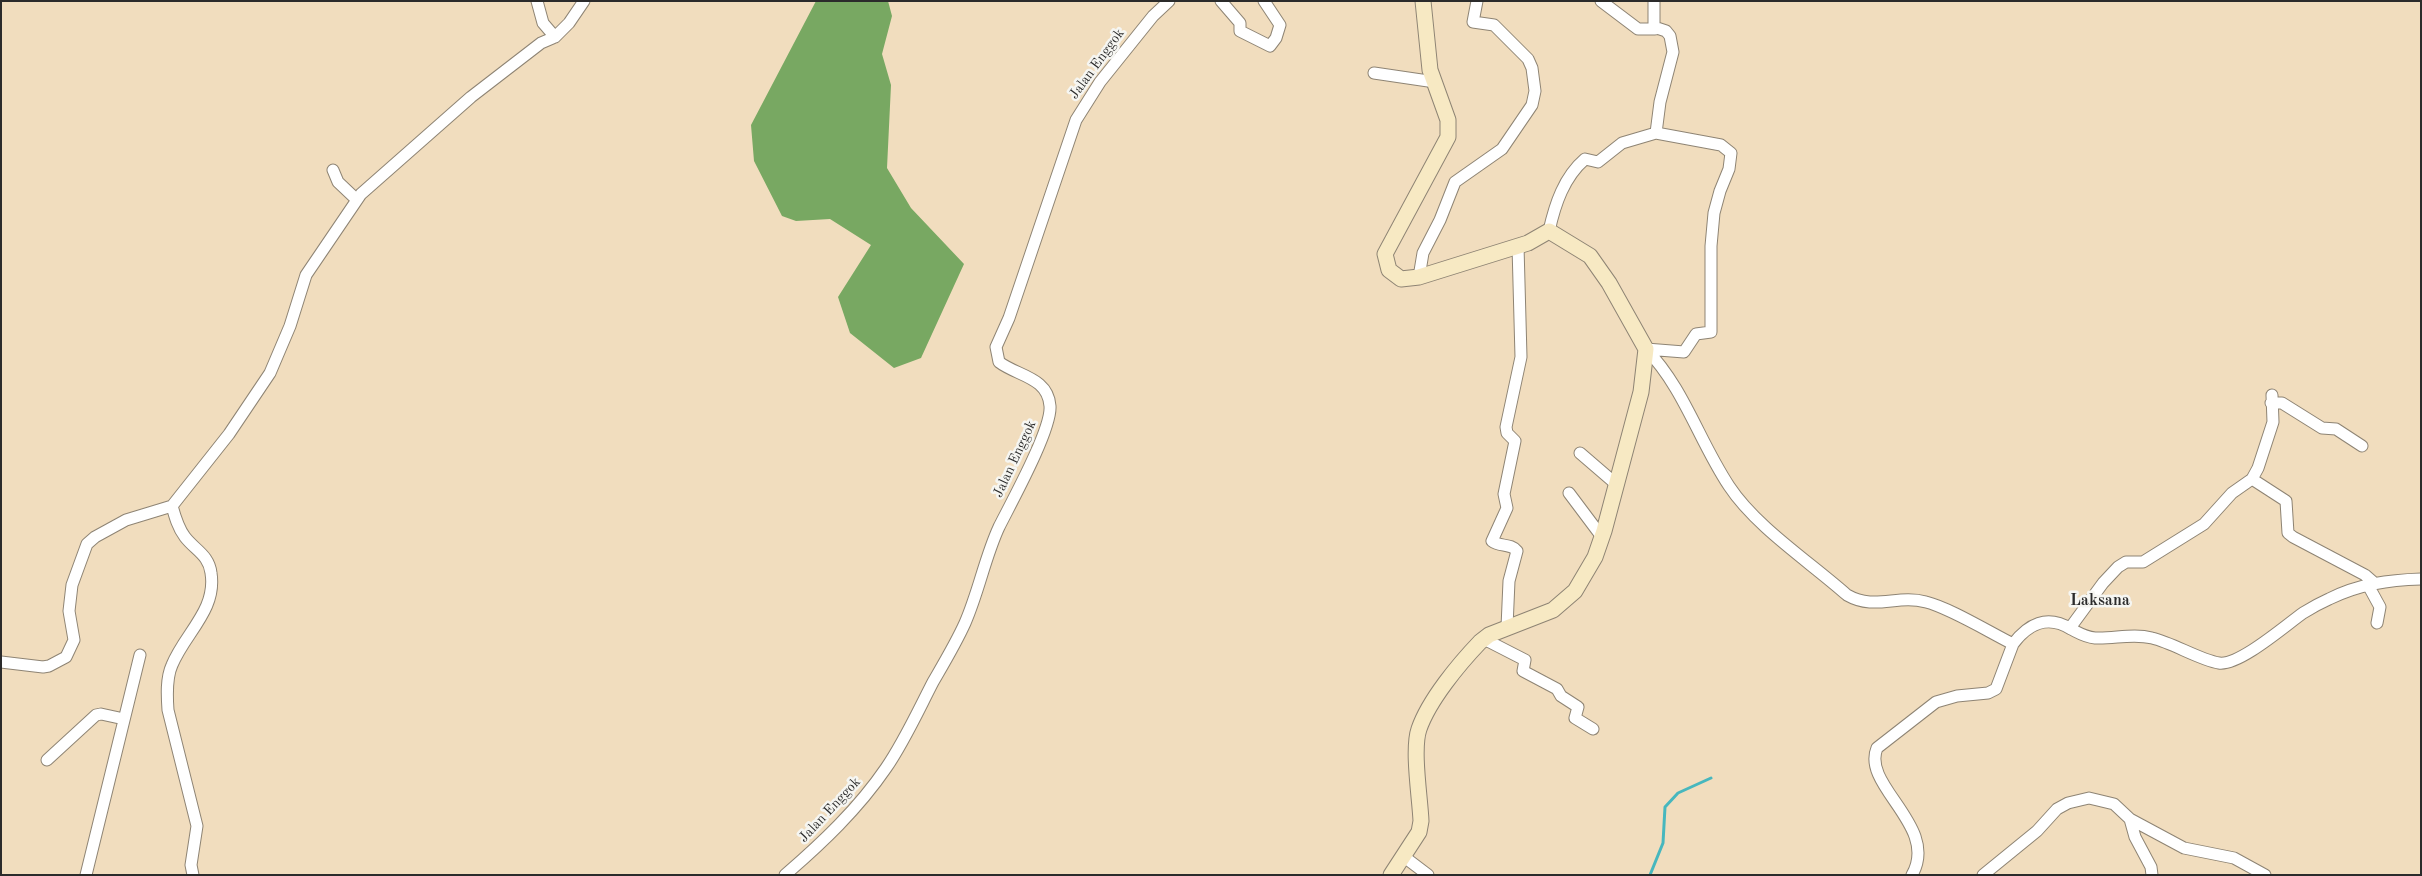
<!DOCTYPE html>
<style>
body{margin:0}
#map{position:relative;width:2422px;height:876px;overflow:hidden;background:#f1ddbe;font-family:"Old Standard TT",serif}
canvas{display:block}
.frame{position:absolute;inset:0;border:2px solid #2b2b2b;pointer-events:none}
</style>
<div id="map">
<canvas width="2422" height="876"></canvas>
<div class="frame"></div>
</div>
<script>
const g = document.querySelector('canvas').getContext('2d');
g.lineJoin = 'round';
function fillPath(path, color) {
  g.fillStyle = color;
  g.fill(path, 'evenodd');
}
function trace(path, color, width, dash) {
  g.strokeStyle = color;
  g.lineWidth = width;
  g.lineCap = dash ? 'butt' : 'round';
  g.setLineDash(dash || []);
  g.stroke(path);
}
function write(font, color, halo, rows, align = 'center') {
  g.font = font + ' "Old Standard TT",serif';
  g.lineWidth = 5;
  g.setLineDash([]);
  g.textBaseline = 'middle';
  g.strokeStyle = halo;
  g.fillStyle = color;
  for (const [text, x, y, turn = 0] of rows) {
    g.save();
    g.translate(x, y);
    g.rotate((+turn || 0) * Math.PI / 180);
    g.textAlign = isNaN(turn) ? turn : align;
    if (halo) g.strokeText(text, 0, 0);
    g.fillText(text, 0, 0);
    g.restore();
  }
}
fillPath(new Path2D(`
 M 816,1 L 888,1 L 892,16 L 882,54 L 891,85 L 887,168 L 911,208 L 964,264 L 921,358 L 894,368 L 850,333 L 838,297 L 871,245 L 830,219 L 796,221 L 782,216 L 754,161 L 751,125 Z`), '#78a862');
trace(new Path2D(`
 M 1650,875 L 1663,843 L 1665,807 L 1678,793 L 1711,778`), '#47b7be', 3);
const minor = new Path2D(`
 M 537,1 L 543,23 L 555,37
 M 1221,1 L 1240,23 L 1240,31 L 1270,46 L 1276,38 L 1280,25 L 1264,1
 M 1601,1 L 1638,29 L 1655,29
 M 1374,73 L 1435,82
 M 333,170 L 338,182 L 357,200
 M 1549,231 C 1555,204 1564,177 1585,159 L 1598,162 L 1622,143 L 1656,133 L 1660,102 L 1673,52 L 1670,36 L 1666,31 L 1654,27 L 1654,1
 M 1419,277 L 1423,253 L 1440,220 L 1455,182 L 1502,149 L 1532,105 L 1535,91 L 1532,68 L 1528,59 L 1494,25 L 1473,22 L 1477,1
 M 1646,349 C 1684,388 1699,441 1729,486 C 1756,527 1810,562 1847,595 C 1875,611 1897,594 1926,602 C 1950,608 1989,632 2013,644 C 2028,624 2047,614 2071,629 C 2079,633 2085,637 2095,638 C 2114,639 2133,633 2152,638 C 2173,643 2200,660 2219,663 C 2239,666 2286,625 2303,613 C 2311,608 2320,603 2329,599 C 2359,584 2389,580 2421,579
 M 1646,349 L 1684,352 L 1696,334 L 1711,332 L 1711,246 L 1714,213 L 1720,191 L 1729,169 L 1731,153 L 1721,145 L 1656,133
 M 2271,403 L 2282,403 L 2322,428 L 2336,429 L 2362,446
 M 1580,453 L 1616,484
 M 2252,479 L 2286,501 L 2288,533 L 2293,537 L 2365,575 L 2373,582
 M 1569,493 L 1602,537
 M 172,506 C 175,517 178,528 185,537 C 195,550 209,555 211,573 C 217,610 185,633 172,665 C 166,678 167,696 168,710 L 197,826 L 191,865 L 193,875
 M 2368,585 L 2380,607 L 2377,623
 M 1507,627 L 1509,581 L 1517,551 C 1511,543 1499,547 1492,541 L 1507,508 L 1504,494 L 1515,441 L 1507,433 L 1506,427 L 1521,357 L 1518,246
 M 2070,628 L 2103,583 L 2118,567 L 2126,562 L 2143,562 L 2204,524 L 2232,493 L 2252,479 L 2258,468 L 2273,422 L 2272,395
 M 1484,639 L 1525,660 L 1523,671 L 1557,689 L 1561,696 L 1578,707 L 1575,718 L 1593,729
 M 1,662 L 43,667 L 49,666 L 66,657 L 74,640 L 69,611 L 72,585 L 87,544 L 95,537 L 126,520 L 172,506 L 229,434 L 270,373 L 290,326 L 306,275 L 361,194 L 471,97 L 541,43 L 555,37 L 569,23 L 584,1
 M 47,760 L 96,715 L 101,714 L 124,719
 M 2130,819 L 2184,848 L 2234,858 L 2265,875
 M 1403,856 L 1428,875
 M 86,875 L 140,655
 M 785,875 C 822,843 858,809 886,768 C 904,742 918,711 933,682 C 944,663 956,643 965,623 C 979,591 985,557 999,527 C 1011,503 1052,429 1050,406 C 1048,377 1017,376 999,362 L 996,347 L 1009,318 L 1076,120 L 1100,82 L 1153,16 L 1169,1
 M 1912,875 C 1940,826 1861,786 1877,748 L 1936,702 L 1957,696 L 1988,693 L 1996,689 L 2013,644
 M 1983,875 L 2037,831 L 2057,809 L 2068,803 L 2089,798 L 2114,804 L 2130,819 L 2135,837 L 2151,867 L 2152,875`);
const secondary = new Path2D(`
 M 1391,875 L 1419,832 L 1421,821 C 1420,798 1412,749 1419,729 C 1429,700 1459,664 1480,642 L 1489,635 L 1553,610 L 1575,591 L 1595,557 L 1604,531 L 1641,392 L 1646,349 L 1609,283 L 1590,256 L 1549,231 L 1528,243 L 1419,277 L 1401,279 L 1389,270 L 1385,254 L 1448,137 L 1448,120 L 1430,70 L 1423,1`);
trace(minor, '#8e8474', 13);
trace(secondary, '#8e8474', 17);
trace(minor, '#fff', 11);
trace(secondary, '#f7e9c3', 15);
write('14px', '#2b2b2b', '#f6f6f2', [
 ["Jalan Enggok",1097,64,-54],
 ["Jalan Enggok",1015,459,-65],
 ["Jalan Enggok",830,810,-47]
]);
write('bold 16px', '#2b2b2b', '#f6f6f2', [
 ["Laksana",2100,601]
]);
</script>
